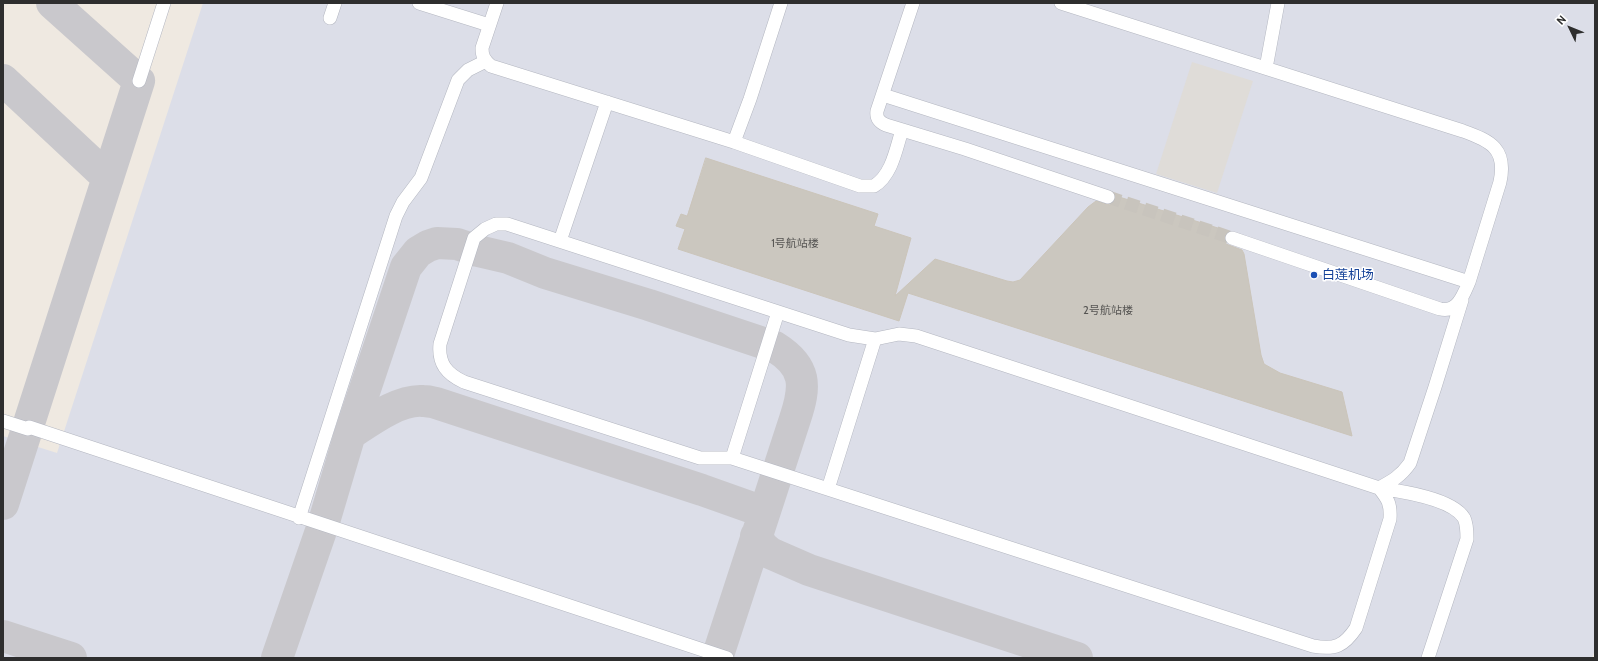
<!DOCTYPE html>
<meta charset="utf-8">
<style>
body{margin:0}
#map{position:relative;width:1598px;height:661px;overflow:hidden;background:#efe9e1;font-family:Cabin,sans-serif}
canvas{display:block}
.frame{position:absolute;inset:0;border:4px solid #2e2e2e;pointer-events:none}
.north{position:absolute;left:1550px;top:8px;width:40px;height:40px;-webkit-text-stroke:3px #fff;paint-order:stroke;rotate:313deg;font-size:11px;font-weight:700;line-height:16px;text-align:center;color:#2e2e2e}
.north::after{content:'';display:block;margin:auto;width:14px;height:18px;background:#2e2e2e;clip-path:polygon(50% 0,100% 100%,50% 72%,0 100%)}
</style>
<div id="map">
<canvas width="1598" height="661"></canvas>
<div class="frame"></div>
<div class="north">N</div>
</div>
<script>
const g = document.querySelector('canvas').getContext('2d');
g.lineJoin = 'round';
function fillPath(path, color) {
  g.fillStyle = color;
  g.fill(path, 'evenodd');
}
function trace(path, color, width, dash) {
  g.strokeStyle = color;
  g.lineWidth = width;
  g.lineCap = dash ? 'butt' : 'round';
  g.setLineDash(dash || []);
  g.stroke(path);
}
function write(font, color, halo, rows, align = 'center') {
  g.font = font + ' Cabin,"Noto Sans SC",sans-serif';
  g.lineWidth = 3;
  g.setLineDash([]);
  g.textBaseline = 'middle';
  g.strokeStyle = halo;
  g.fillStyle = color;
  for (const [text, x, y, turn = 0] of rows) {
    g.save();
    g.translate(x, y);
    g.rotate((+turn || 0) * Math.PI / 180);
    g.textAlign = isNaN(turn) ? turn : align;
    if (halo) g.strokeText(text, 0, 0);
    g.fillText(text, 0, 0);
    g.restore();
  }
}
fillPath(new Path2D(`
 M 203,3 L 1595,3 L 1595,650 L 1592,658 L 3,658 L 3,436 L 57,453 Z`), '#dcdee8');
fillPath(new Path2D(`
 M 1192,62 L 1253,81 L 1217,193 L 1156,174 Z`), '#dfdcd8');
trace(new Path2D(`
 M 3,80 L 108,178
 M 350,434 L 406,267 L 418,252 L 428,246 L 437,243 L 457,244 L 478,251 L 508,258 L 545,273 L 649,305 L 775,347 C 807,367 806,386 795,419 L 717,658
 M 3,504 L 139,81 L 52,3
 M 756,536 L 763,547 L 770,553 L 809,570 L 1077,658
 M 3,636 L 71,658
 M 277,658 L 323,525 L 350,434 C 370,421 399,399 423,401 C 427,401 432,402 436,403 L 702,490 L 764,512`), '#c9c8cc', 32);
const building = new Path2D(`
 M 706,158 L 878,214 L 874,226 L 911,238 L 895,296 L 935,259 L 1007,281 L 1013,282 L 1020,280 L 1088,207 L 1096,201 L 1110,205 L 1114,203 L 1116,196 L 1221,229 L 1226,233 L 1224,239 L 1226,244 L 1242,250 L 1244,254 L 1261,355 L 1264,364 L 1280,373 L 1342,392 L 1352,436 L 908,293 L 899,321 L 678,249 L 685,229 L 676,226 L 681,214 L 687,216 Z`);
fillPath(building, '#cbc7bf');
trace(building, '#cbc5ba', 1);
trace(new Path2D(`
 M 1108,197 L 1232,238`), '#c8c4bd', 13, [13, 6]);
const minor = new Path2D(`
 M 419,3 L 489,25
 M 497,3 L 482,48 C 482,56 484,60 491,66 L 734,142 L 860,186 L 874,186 C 892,175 896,149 902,130
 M 913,3 L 877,111 C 876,118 879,122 886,125 L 965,149 L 1108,197
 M 1061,3 L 1463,131 C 1491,141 1507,149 1500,182 L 1469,282 C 1463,296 1457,313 1440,309 L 1232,238
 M 330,18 L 335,3
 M 1266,68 L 1278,3
 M 139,81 L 164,3
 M 883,95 L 1469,282
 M 734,142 L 750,99 L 781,3
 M 496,224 L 507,224 L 849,335 L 875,339 L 899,334 L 916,336 L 1379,488 C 1388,499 1391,504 1390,519 L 1356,628 C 1344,646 1335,650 1313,646 L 732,458 L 700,458 L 464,382 C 447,374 438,364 440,344 L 474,238 L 485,229 Z
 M 560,241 L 607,102
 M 3,421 L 28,429
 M 29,427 L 727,658
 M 732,458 L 778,312
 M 1379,488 C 1400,491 1452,498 1464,518 C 1467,524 1467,532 1467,539 L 1428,658
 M 1379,488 C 1392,481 1401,476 1410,463 L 1435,387 L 1462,300
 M 828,489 L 875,339
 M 299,518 L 396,216 L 403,202 L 421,178 L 458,80 L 468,70 L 486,61`);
trace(minor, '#b4b7c1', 14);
trace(minor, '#fff', 13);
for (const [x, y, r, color] of [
 [1314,275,4,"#1a4fb4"]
]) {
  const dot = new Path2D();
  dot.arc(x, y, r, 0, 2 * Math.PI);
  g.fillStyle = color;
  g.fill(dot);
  trace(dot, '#fff', 1.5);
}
write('11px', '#555452', null, [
 ["1号航站楼",795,244],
 ["2号航站楼",1108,311]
]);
write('13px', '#164399', '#fff', [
 ["白莲机场",1322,275]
], 'left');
</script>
